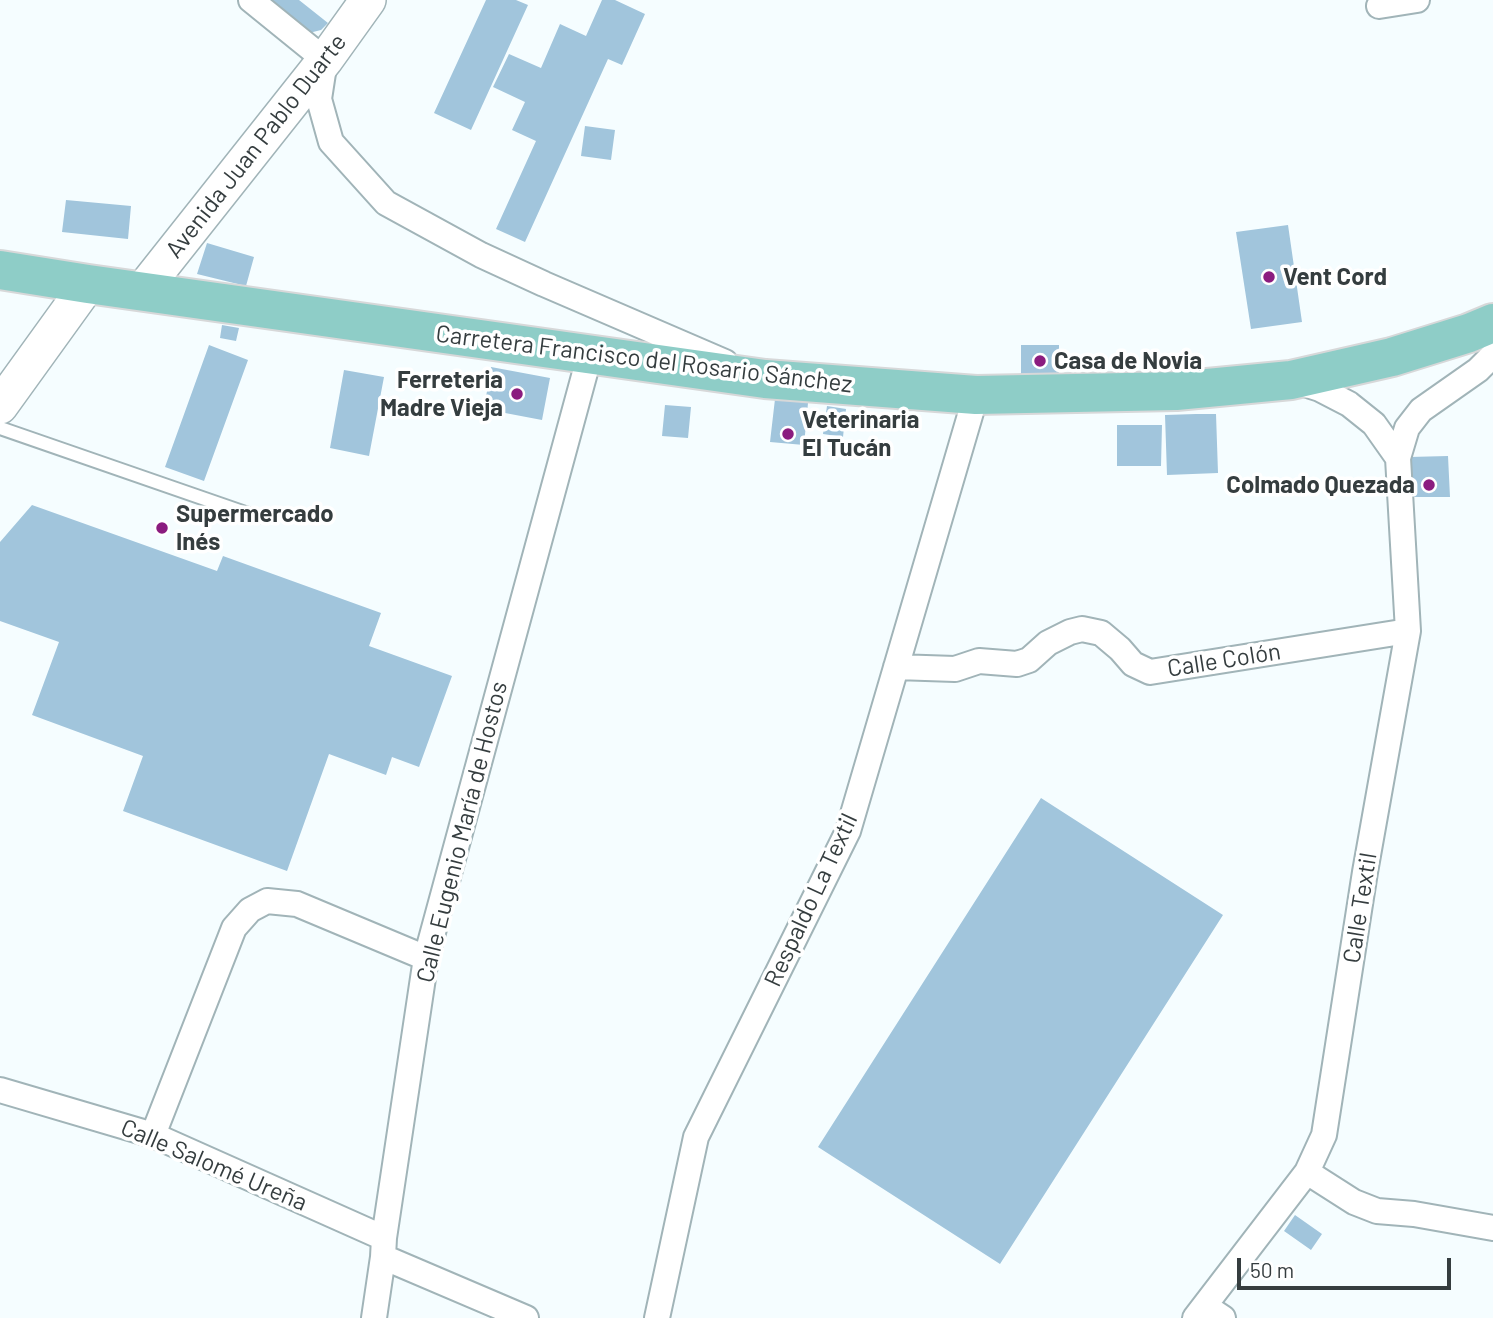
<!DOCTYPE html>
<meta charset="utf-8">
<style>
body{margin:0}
#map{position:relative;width:1493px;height:1318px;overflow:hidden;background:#f5fdff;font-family:Barlow,sans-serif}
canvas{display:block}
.scale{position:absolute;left:1237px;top:1258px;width:214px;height:32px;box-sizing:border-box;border:4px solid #353d3f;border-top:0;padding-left:9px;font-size:21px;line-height:24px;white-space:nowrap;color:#353d3f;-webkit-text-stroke:5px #fff;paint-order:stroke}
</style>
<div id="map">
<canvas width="1493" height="1318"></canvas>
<div class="scale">50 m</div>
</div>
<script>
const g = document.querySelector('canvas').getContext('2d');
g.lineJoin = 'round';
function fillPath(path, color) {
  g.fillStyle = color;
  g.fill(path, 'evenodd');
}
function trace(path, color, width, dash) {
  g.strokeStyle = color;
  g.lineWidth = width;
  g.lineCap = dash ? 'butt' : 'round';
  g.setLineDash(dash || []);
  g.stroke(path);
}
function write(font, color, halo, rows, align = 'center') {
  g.font = font + ' Barlow,sans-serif';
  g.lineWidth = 7;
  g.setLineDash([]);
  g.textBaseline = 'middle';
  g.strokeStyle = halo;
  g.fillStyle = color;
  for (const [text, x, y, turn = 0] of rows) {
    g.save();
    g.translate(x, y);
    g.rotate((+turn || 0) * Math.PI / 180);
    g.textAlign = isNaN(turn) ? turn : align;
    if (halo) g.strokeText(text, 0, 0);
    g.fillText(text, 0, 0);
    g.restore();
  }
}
fillPath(new Path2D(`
 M 271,0 L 299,0 L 328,23 L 321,30 L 305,34 L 268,4 Z
 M 486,0 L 516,0 L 528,5 L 471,130 L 434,113 Z
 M 602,0 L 615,0 L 645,14 L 622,65 L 608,59 L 525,242 L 496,229 L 536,141 L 512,130 L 525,102 L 493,87 L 509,54 L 541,68 L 560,24 L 586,36 Z
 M 585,126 L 615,130 L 611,160 L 581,156 Z
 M 66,200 L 131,206 L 128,239 L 62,232 Z
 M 1288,225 L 1302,322 L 1251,329 L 1236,232 Z
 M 207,243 L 254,257 L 246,286 L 197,274 Z
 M 222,325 L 239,328 L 236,341 L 220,338 Z
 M 209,345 L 248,360 L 204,481 L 165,467 Z
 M 1021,345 L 1059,345 L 1059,378 L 1021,377 Z
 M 491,367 L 550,378 L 542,420 L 484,409 Z
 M 344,370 L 384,377 L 369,456 L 330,448 Z
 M 775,399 L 808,403 L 804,445 L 770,442 Z
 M 665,405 L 691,407 L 688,438 L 662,436 Z
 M 827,406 L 846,409 L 843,437 L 823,434 Z
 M 1196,414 L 1216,414 L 1218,473 L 1167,475 L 1165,415 Z
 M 1117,425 L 1162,425 L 1161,466 L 1117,466 Z
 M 1448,456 L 1450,497 L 1410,497 L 1409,457 Z
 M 32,505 L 217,571 L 223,556 L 381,613 L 369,646 L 452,676 L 419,767 L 392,757 L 386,775 L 329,754 L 287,871 L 123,811 L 143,756 L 32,715 L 59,642 L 0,621 L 0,542 Z
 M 1041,798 L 1223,915 L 1000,1264 L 818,1147 Z
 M 1295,1215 L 1322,1234 L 1311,1250 L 1284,1231 Z`), '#a1c5dc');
const service = new Path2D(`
 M 0,428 L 257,517`);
const minor = new Path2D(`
 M 251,0 L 325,60 L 319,99 L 331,142 L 386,203 L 481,255 L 544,284 L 725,362
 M 1379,6 L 1417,0
 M 1398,458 L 1407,428 L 1421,410 L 1478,370 L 1493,355
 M 896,667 L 955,669 L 979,661 L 1017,664 L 1029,660 L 1048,643 L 1070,632 L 1082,629 L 1101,633 L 1120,649 L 1133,664 L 1150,672 L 1408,631
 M 0,1090 L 153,1135 L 384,1238
 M 153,1135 L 234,928 L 250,910 L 267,901 L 297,904 L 426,958
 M 1307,1172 L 1354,1202 L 1377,1211 L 1414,1214 L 1493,1228
 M 383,1257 L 526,1318
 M 1205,1306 L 1223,1318
 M 374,1318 L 383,1257 L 384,1238 L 426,958 L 590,354
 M 657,1318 L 696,1137 L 848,831 L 976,395
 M 1195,1318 L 1307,1172 L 1324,1135 L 1365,872 L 1408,631 L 1398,458 L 1374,424 L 1349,404 L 1320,389 L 1295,381`);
const secondary = new Path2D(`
 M 142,291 L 325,60 L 368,0
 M 0,406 L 88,284`);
const primary = new Path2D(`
 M 0,270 L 88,284 L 765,379 L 976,395 L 1176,391 L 1291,380 L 1392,357 L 1469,333 L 1493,323`);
trace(service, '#a1b4b8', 16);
trace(minor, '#a1b4b8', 28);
trace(secondary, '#a1b4b8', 38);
trace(primary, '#d7d8d9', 42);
trace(service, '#fff', 12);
trace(minor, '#fff', 24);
trace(secondary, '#fff', 35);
trace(primary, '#8ecdc7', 38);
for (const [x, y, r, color] of [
 [1269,277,7,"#8b1c7f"],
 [1040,361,7,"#8b1c7f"],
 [517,394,7,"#8b1c7f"],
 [788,434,7,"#8b1c7f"],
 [1429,485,7,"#8b1c7f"],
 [162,528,7,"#8b1c7f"]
]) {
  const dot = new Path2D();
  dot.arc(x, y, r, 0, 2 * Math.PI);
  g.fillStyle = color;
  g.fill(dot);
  trace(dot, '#fff', 2.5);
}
write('24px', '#353d3f', '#fff', [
 ["Avenida Juan Pablo Duarte",256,146,-52],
 ["Carretera Francisco del Rosario Sánchez",644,359,7],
 ["Calle Colón",1224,660,-9],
 ["Calle Eugenio María de Hostos",462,832,-76],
 ["Respaldo La Textil",811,900,-65],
 ["Calle Textil",1360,908,-81],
 ["Calle Salomé Ureña",214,1165,23]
]);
write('bold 24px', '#353d3f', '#fff', [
 ["Vent Cord",1283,277],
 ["Casa de Novia",1054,361],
 ["Ferreteria",503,380,"right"],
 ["Madre Vieja",503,408,"right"],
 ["Veterinaria",802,420],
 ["El Tucán",802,448],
 ["Colmado Quezada",1415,485,"right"],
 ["Supermercado",176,514],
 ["Inés",176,542]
], 'left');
</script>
